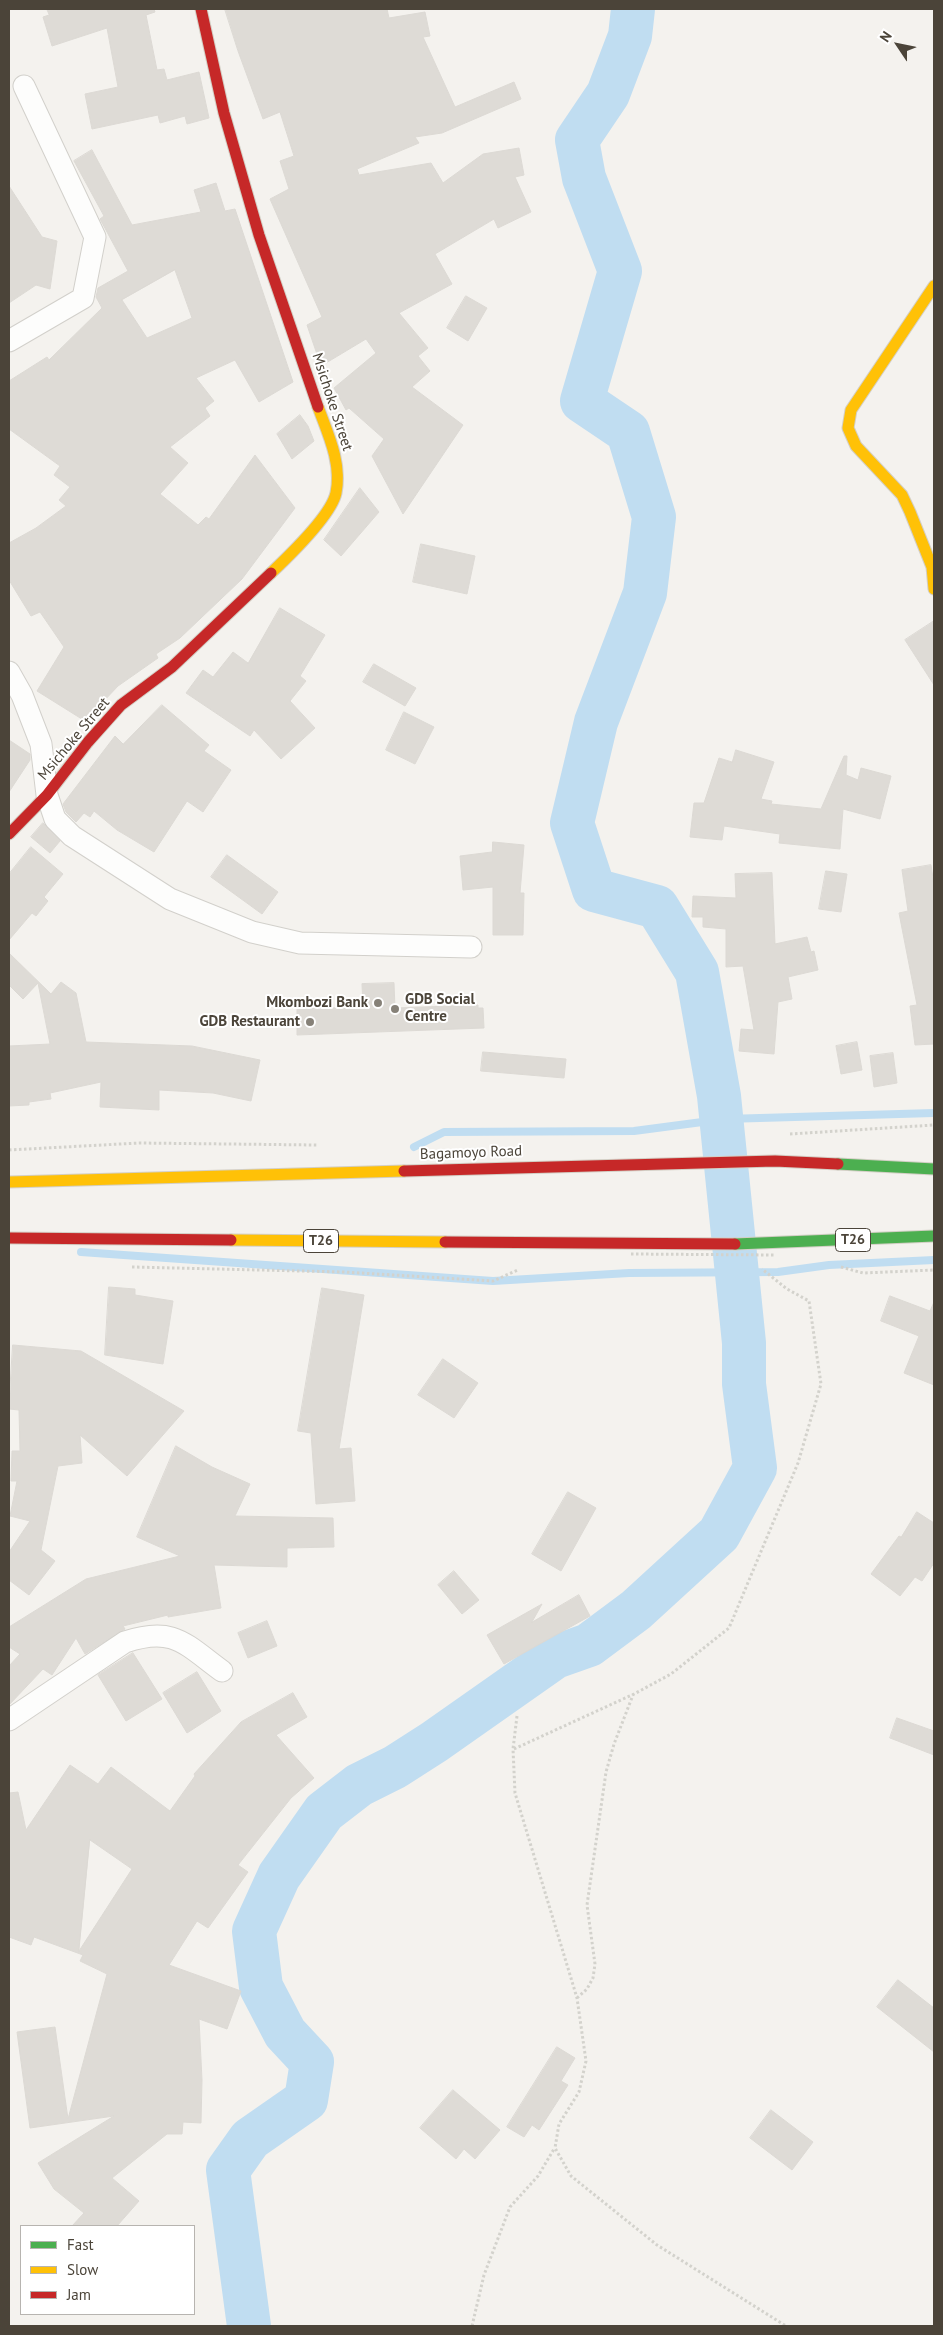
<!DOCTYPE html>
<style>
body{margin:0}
#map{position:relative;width:943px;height:2335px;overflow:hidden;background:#f4f2ee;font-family:"PT Sans",sans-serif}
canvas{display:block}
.frame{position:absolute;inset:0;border:10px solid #4b4439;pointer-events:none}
.legend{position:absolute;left:20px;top:2225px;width:175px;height:90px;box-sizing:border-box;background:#fff;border:1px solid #b7b4b0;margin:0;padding:6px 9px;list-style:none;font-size:15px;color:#4b4439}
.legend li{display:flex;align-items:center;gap:10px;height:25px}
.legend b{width:25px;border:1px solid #b7b4b0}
.north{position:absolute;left:873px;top:20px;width:50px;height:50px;-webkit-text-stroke:4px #fff;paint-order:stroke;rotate:304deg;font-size:14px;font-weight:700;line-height:20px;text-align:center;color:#4b4439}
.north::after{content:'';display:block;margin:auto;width:18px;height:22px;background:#4b4439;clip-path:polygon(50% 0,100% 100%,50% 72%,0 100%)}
</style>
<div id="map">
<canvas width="943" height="2335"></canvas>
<div class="frame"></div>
<ul class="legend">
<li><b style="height:6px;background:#4caf50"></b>Fast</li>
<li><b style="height:6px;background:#ffc107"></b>Slow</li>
<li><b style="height:6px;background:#c62828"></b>Jam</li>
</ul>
<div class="north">N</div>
</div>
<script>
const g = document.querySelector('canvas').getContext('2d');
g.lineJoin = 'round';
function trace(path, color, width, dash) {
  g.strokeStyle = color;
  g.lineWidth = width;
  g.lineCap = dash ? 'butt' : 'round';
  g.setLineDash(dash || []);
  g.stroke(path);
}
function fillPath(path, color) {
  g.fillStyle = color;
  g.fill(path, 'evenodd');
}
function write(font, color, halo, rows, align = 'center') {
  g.font = font + ' "PT Sans",sans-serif';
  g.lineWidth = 4;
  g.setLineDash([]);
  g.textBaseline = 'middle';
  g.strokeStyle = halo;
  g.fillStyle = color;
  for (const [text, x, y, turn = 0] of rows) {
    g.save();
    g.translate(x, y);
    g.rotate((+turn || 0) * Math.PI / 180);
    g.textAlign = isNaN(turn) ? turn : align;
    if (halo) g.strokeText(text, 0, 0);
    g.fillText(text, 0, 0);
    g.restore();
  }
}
trace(new Path2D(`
 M 414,1147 L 444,1132 L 634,1131 L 725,1119 L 934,1113
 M 81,1252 L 493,1281 L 629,1273 L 778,1272 L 829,1265 L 934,1260`), '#c0ddf1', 8);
trace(new Path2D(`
 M 249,2326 L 228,2170 L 250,2139 L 306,2100 L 312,2062 L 285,2033 L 261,1987 L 254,1931 L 279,1876 L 324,1812 L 359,1785 L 395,1767 L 434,1742 L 555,1657 L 589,1645 L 636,1610 L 719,1534 L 755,1468 L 744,1384 L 744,1343 L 719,1096 L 697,972 L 657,907 L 594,890 L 572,823 L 596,722 L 645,593 L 654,517 L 628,432 L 582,401 L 620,271 L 584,178 L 577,140 L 608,94 L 630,36 L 633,9`), '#c0ddf1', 44);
const building = new Path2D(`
 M 47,9 L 154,9 L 155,12 L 146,15 L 157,70 L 164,69 L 167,80 L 199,72 L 209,118 L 187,124 L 185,116 L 160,123 L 158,115 L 92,129 L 85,94 L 118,87 L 107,28 L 52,46 L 43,17 L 49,15 Z
 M 225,9 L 387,9 L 389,18 L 425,12 L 430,36 L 423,37 L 455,107 L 514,82 L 521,99 L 442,133 L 415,137 L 419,143 L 357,169 L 359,175 L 431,163 L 443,183 L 483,154 L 519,148 L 524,175 L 515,177 L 531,212 L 498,228 L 494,219 L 435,254 L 452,284 L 399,313 L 428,348 L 418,356 L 430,371 L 412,387 L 463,425 L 403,514 L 372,456 L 384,439 L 349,408 L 346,410 L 334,388 L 376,353 L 366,339 L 321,366 L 307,325 L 322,317 L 270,199 L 289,189 L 280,161 L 294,156 L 280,112 L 263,119 L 238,51 Z
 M 92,150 L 132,225 L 201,212 L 194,190 L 216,183 L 225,211 L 235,209 L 293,382 L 259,402 L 235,360 L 196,378 L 214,401 L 205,408 L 210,416 L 170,447 L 188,463 L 160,494 L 198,525 L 206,517 L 209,519 L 255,455 L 295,508 L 242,579 L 180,638 L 156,654 L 158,658 L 118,686 L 85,721 L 37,691 L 64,647 L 40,612 L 31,616 L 9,580 L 9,543 L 36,528 L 66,506 L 59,500 L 70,487 L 54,475 L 60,466 L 9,429 L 9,381 L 47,357 L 49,360 L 102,308 L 96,297 L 98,288 L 128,271 L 100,219 L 104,216 L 74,161 ZM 175,270 L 192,318 L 147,338 L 122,300 Z
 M 9,186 L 42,237 L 57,241 L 50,289 L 36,285 L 9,303 Z
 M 466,296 L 487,308 L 468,341 L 447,328 Z
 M 300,415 L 308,426 L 314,441 L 292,459 L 277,434 Z
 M 360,488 L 379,512 L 341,556 L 324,540 Z
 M 421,544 L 475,556 L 467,594 L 413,582 Z
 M 280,608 L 325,635 L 300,676 L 306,681 L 290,701 L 315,728 L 281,759 L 254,730 L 250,736 L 186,693 L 203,670 L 213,677 L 233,652 L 248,663 Z
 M 934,621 L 934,685 L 905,640 Z
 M 374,664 L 416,688 L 405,706 L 363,682 Z
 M 162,705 L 209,745 L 204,751 L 231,770 L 203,812 L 187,801 L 154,852 L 117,830 L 94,811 L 90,817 L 84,813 L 76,822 L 66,812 L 63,804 L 115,736 L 123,744 Z
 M 404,712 L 434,727 L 415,764 L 386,750 Z
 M 9,740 L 30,754 L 30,760 L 9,792 Z
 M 736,750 L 774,762 L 761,799 L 772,801 L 771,804 L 821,809 L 844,756 L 847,756 L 846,775 L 858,780 L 861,768 L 891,776 L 880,819 L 843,809 L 840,849 L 779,843 L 780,834 L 724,826 L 722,840 L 690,837 L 694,803 L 704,803 L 719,758 L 732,762 Z
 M 43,823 L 60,841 L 50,853 L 31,837 Z
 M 493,842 L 524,845 L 520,893 L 524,893 L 523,935 L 493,935 L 493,887 L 463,890 L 460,856 L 492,852 Z
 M 31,847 L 63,874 L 44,897 L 48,901 L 36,916 L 32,913 L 9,940 L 9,874 Z
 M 227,855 L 278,892 L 262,914 L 211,877 Z
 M 931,865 L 934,885 L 934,1044 L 915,1045 L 910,1006 L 917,1005 L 899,913 L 908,911 L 902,870 Z
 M 826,871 L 847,874 L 841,912 L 819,909 Z
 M 772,873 L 775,944 L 807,937 L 811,952 L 814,951 L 818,970 L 788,977 L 792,999 L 778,1002 L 774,1054 L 739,1051 L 741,1029 L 754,1030 L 743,966 L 726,967 L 726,929 L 703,927 L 703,917 L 692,917 L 693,896 L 736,898 L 735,874 Z
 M 9,953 L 51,994 L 61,982 L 76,993 L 86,1042 L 192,1046 L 260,1060 L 251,1101 L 213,1093 L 159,1090 L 159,1110 L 100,1107 L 101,1082 L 50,1093 L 51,1099 L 29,1102 L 29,1105 L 9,1106 L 9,1046 L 50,1044 L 38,983 L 23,999 L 9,985 Z
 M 394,983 L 395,1008 L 478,1005 L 478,1008 L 483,1008 L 484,1028 L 297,1035 L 297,1009 L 363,1007 L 362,984 Z
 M 857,1042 L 862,1070 L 841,1074 L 836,1046 Z
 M 483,1052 L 566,1059 L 564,1078 L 481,1071 Z
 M 893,1053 L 897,1083 L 874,1087 L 870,1056 Z
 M 109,1287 L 135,1289 L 135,1295 L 173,1301 L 163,1364 L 105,1355 Z
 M 322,1288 L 364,1295 L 339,1449 L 351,1448 L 355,1501 L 316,1504 L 311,1433 L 298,1431 Z
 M 890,1296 L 930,1311 L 934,1302 L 934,1385 L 904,1373 L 919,1336 L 881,1321 Z
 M 13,1345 L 81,1351 L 184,1411 L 127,1476 L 80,1435 L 82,1463 L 58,1466 L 41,1550 L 55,1561 L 29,1595 L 9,1580 L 9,1552 L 30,1521 L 10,1516 L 17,1481 L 11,1481 L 12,1451 L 20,1451 L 19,1410 L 9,1409 Z
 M 443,1359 L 478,1383 L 454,1418 L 418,1395 Z
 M 176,1446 L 212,1467 L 250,1484 L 235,1516 L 333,1518 L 334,1547 L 287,1548 L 287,1567 L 214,1565 L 221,1608 L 168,1617 L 168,1615 L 123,1626 L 125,1629 L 85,1654 L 76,1638 L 52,1675 L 43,1669 L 9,1705 L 9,1666 L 20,1654 L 9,1647 L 9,1627 L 86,1579 L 180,1556 L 137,1537 Z
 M 568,1492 L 596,1508 L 561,1571 L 532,1554 Z
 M 917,1512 L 934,1523 L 934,1563 L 922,1581 L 915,1577 L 900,1596 L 871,1574 L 899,1536 L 901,1537 Z
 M 454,1571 L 479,1600 L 462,1614 L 438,1585 Z
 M 579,1595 L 590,1616 L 504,1664 L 487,1635 L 542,1604 L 532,1622 Z
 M 267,1621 L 277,1646 L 248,1658 L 238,1633 Z
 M 133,1653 L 162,1699 L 126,1721 L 98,1675 Z
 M 197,1672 L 221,1711 L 187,1733 L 163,1693 Z
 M 293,1693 L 307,1717 L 276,1735 L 314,1778 L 291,1798 L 238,1865 L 248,1872 L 208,1928 L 197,1921 L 169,1965 L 241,1991 L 227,2029 L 199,2019 L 202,2080 L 201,2123 L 183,2122 L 182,2134 L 167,2134 L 112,2178 L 139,2201 L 117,2226 L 72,2226 L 84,2213 L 54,2189 L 38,2163 L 114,2116 L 30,2128 L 17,2032 L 55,2027 L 68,2119 L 107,1974 L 80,1961 L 83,1955 L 34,1937 L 31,1945 L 9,1937 L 9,1793 L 18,1792 L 26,1830 L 70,1765 L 98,1784 L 111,1767 L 170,1811 L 195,1776 L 194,1774 L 241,1722 ZM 90,1840 L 132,1869 L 79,1951 Z
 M 897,1718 L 934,1731 L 934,1755 L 890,1738 Z
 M 898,1980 L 934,2008 L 934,2052 L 877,2007 Z
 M 557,2047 L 575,2058 L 561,2081 L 568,2085 L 539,2130 L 532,2125 L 524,2137 L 507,2127 Z
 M 453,2090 L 500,2130 L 475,2159 L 464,2149 L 456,2159 L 420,2128 Z
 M 771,2110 L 813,2142 L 792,2170 L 750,2138 Z`);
fillPath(building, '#dedbd6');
trace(building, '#dcd9d4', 1);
const street = new Path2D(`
 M 9,341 L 83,298 L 95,237 L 24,86
 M 9,672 L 22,695 L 41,744 L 47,795 L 55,819 L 72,836 L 170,899 L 252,932 L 300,943 L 471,947
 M 9,1720 L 125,1642 C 173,1626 184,1643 222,1671`);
const fast = new Path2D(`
 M 838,1164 L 934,1169
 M 735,1244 L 934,1236`);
const slow = new Path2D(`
 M 934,286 L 851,410 L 848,428 L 856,446 L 902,495 L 910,512 L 932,567 L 934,589
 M 271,573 C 289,556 331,516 336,493 C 342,463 328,434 318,407
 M 9,1182 L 404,1171
 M 231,1240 L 445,1242`);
const jam = new Path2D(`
 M 201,9 L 224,113 L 259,235 L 318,407
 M 9,834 L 47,795 L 88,742 L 121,705 L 172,667 L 271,573
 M 404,1171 L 775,1161 L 838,1164
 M 9,1238 L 231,1240
 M 445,1242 L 735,1244`);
trace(street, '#d2d0cb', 23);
trace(fast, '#d3cfc5', 13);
trace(slow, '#d3cfc5', 13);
trace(jam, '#d3cfc5', 13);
trace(new Path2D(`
 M 790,1134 L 934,1125
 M 9,1150 L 139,1143 L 317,1145
 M 132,1267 L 344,1272 L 493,1281 L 518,1270
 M 841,1267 L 863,1273 L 934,1270
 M 517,1716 L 513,1749 L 515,1793 L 577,1998 L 586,2061 L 579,2092 L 559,2124 L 555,2148 L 571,2176 L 657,2245 L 786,2326
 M 514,1749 L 634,1694 L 671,1674 L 729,1628 L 798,1463 L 821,1384 L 809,1301 L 787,1289 L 762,1269
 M 577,1998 L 587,1989 L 593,1978 L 595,1964 L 587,1905 L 606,1772 L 614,1744 L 633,1695
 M 472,2326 L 484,2275 L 510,2207 L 538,2176 L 554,2149`), '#d3d2cc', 3, [2.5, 2.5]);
trace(street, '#fdfdfc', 21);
trace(fast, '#4caf50', 11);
trace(slow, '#ffc107', 11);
trace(jam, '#c62828', 11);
trace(new Path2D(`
 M 631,1254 L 774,1255`), '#d3d2cc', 3, [2.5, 2.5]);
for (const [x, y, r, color] of [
 [378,1003,5,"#868178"],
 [395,1009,5,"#868178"],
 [310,1022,5,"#868178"]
]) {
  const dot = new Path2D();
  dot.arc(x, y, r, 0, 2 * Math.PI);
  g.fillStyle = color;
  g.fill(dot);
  trace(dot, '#fff', 2);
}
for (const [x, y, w] of [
 [853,1240,35],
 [321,1241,35]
]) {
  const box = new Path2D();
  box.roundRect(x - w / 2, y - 11.5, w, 23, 4);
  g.fillStyle = '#fff';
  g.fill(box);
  trace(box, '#4b4439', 1);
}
write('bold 14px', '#4b4439', null, [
 ["T26",853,1240],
 ["T26",321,1241]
]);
write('15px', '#4b4439', '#fff', [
 ["Msichoke Street",332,402,72],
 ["Msichoke Street",74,739,-50],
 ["Bagamoyo Road",471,1153,-2]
]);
write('bold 15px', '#4b4439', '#fff', [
 ["GDB Social",405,1000,"left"],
 ["Centre",405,1017,"left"],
 ["Mkombozi Bank",368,1003],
 ["GDB Restaurant",300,1022]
], 'right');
</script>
